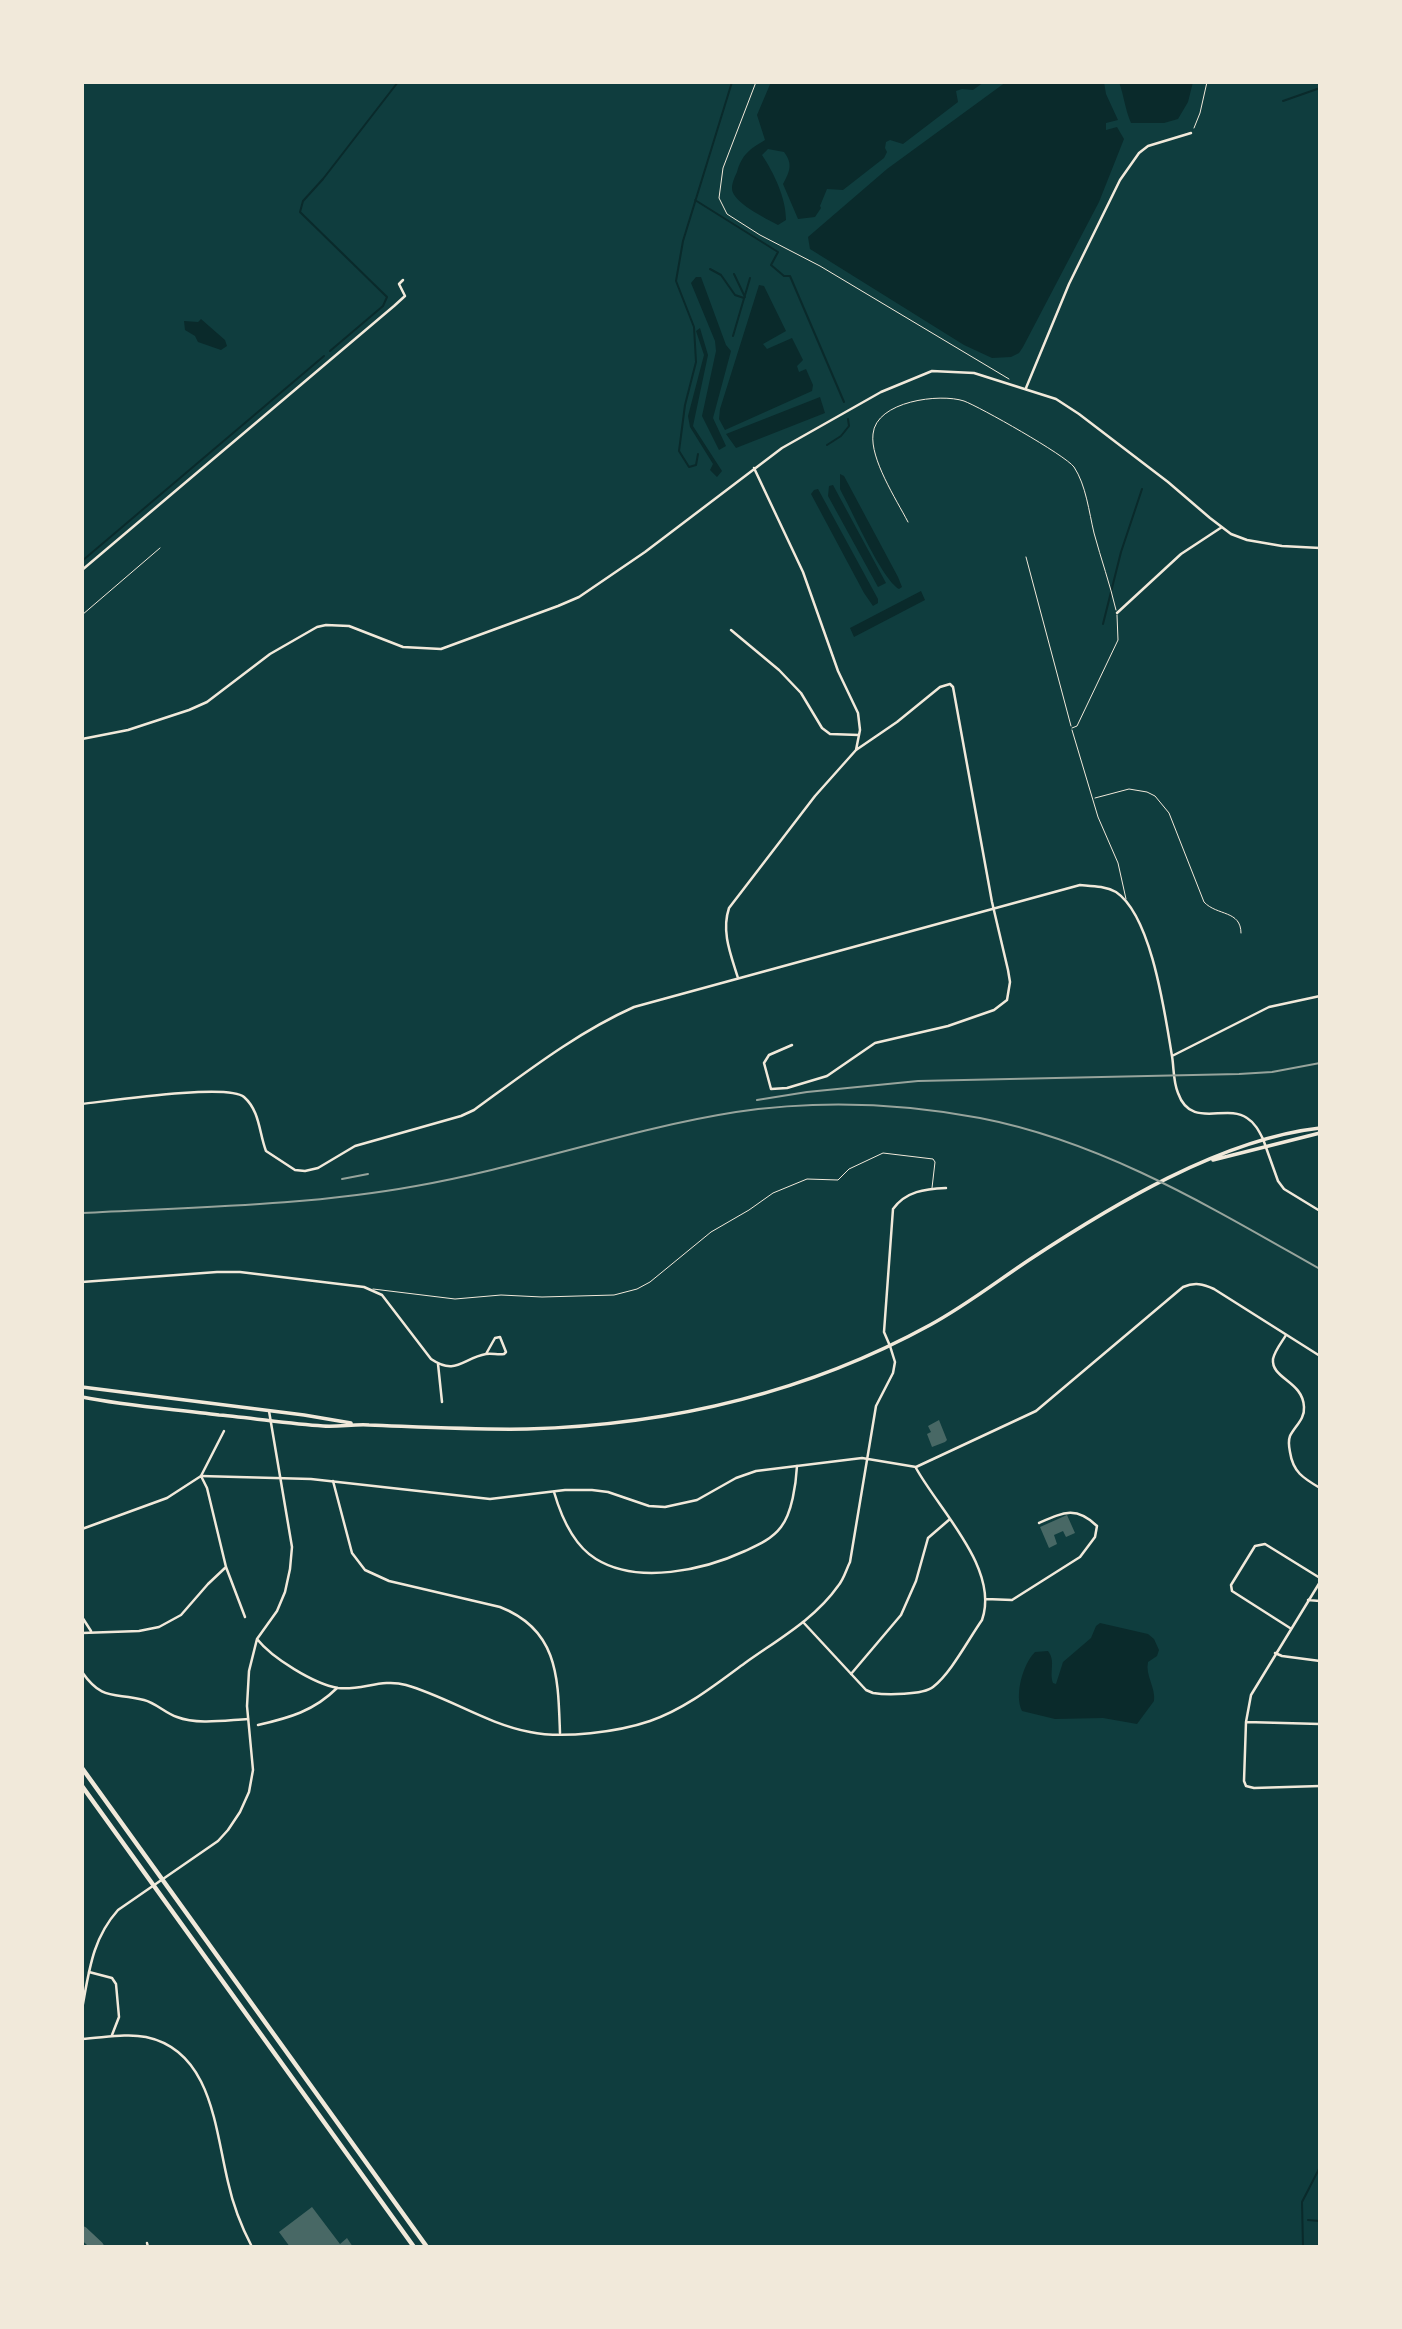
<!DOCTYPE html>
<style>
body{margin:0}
#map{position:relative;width:1402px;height:2329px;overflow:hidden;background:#0f3d3e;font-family:"Roboto Condensed",sans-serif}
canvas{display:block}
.frame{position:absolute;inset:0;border:84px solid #f1e9da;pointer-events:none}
</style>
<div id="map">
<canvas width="1402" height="2329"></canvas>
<div class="frame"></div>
</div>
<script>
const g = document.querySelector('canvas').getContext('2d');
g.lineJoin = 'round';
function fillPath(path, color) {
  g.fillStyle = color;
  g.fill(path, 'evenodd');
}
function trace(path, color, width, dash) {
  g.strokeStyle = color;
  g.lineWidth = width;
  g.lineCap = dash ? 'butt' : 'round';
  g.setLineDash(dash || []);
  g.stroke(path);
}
fillPath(new Path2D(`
 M 771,82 L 984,82 L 973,90 L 962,89 L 956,91 L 958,102 L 903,144 L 890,140 L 886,142 L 885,148 L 887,152 L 884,158 L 843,190 L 827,189 L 820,206 L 821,208 L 815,217 L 798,219 L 783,184 C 790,171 793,164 784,152 L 768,149 L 762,155 C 774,173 786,198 786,220 L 778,225 C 767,219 731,202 732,188 C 732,183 735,176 737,172 C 742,154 750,149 765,140 L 757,115 Z
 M 1006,82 L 1104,82 L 1106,94 L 1118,120 L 1106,123 L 1106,130 L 1117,127 L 1124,139 L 1099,202 L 1023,347 L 1019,353 L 1011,357 L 992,358 L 964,345 L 810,249 L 808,237 L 887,169 Z
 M 1119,82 L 1193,82 L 1188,102 L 1178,119 L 1164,123 L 1131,123 C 1125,109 1124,96 1119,82 Z
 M 696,277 L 701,277 L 726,345 L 731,351 L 713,418 L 726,446 L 719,450 L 702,416 L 716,351 L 715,341 L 691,283 Z
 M 759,285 L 764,286 L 786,331 L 763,344 L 767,349 L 792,338 L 803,360 L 797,366 L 799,372 L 806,369 L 813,385 L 812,391 L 725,430 L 719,419 L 720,409 Z
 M 201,319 L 225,340 L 227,346 L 221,350 L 198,342 L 195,336 L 185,330 L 184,321 L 198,322 Z
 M 700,328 L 708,355 L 693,426 L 722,471 L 717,477 L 710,470 L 713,464 L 690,427 L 688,416 L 704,355 L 696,331 Z
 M 820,397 L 825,413 L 736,448 L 726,434 Z
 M 840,474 L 844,476 L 898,577 L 902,587 L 899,589 C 882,579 854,515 843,495 L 840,489 Z
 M 833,485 L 886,583 L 878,587 L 828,496 L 829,486 Z
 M 818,489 L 878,599 L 878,603 L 873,606 L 864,593 L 811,494 L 814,490 Z
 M 921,591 L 925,600 L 854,637 L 850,628 Z
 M 1100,1623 L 1148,1634 L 1154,1639 L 1159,1650 L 1157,1656 L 1148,1662 C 1145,1675 1156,1688 1154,1701 L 1137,1724 L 1103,1718 L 1055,1719 L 1022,1711 C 1014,1695 1023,1664 1035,1652 L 1048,1651 C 1056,1661 1049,1672 1053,1683 L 1056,1684 L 1063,1662 L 1091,1638 L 1096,1626 Z`), '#0a2a2b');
trace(new Path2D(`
 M 1283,101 L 1320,88
 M 695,200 L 778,252 L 771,265 L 784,276 L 790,276 L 844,402
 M 710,269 L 721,275 L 735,295 L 744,298
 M 734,274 L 745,297
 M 733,336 L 750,278
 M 330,351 L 383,306 L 387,297 L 300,212 L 303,201 L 323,179 L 398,82
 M 827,445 L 841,436 L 849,426 L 848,419
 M 698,454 L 696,465 L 689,467 L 679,451 L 685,405 L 696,362 L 694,327 L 676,281 L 683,241 L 732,82
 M 82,561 L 324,356
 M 1103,624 L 1121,552 L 1142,489
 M 1319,2194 L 1320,2194
 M 1308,2220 L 1320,2221
 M 1303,2247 L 1302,2202 L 1320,2167`), '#0a2a2b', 2);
trace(new Path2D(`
 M 82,2232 L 98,2247`), '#53706d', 12);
fillPath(new Path2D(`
 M 939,1420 L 947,1440 L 945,1442 L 932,1447 L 927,1434 L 931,1432 L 928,1426 Z
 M 1067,1515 L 1075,1533 L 1066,1537 L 1063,1531 L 1054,1535 L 1057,1544 L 1049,1548 L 1040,1527 Z
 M 312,2207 L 340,2244 L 347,2238 L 353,2247 L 290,2247 L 279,2232 Z`), '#486865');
trace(new Path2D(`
 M 756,82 L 723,168 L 719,198 L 727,214 L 760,235 L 820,266 L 1009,379
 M 1194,128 L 1200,113 L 1207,82`), '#f1e9da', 1);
trace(new Path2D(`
 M 908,522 C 896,499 870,459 873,434 C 876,401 940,393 964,401 C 980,407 1065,455 1074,467 C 1086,485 1089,512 1094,533 C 1101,559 1110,584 1116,610
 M 1026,557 L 1071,726
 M 82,615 L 160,548
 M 1072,728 L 1077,726 L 1118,640 L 1117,615
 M 1072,730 L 1098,817 L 1118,863 L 1126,899
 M 1095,798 L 1129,789 L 1147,792 L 1155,796 L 1169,813 L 1204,902 C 1217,916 1241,910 1241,933
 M 373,1289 L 455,1299 L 501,1295 L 542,1297 L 614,1295 L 637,1289 L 650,1282 L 711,1232 L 749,1210 L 773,1193 L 807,1179 L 838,1180 L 849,1169 L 883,1153 L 933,1159 L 935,1162 L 932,1188`), '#f1e9da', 1);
trace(new Path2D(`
 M 1026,388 L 1069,284 L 1120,180 L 1139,153 L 1148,146 L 1191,133
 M 82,570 L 394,306 L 405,296 L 399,284 L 403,280
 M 1117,613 L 1181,554 L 1222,527
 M 731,630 L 779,670 L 801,693 L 822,728 L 830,734 L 859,735
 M 82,739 L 128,730 L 189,710 L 207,702 L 270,654 L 317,627 L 326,625 L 349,626 L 403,647 L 441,649 L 558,606 L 579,597 L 645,552 L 782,448 L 881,392 L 932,371 L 974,373 L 1056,399 L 1079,414 L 1168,482 L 1210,518 L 1231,534 L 1247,540 L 1282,546 L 1320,548
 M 738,978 C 731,955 721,932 729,908 L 815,796 L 856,750 L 860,730 L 858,713 L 838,671 L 803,572 L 754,468
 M 792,1045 L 769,1055 L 764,1063 L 771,1089 L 787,1088 L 827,1076 L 875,1043 L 948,1026 L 994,1010 L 1007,1000 L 1010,982 L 1008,970 L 992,902 L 953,687 L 950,684 L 940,687 L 897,722 L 856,750
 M 1172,1056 L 1269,1007 L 1320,996
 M 82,1104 C 109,1101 228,1083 244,1097 C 260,1111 259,1133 266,1151 L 295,1170 L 305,1171 L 318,1168 L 355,1146 L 461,1116 L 474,1110 C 525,1073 576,1033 634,1007 L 1080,885 C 1092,886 1105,886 1116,892 C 1152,916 1165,1015 1172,1056 C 1174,1068 1173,1081 1178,1093 C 1191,1130 1226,1103 1247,1118 C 1255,1123 1259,1131 1263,1139
 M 82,1282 L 217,1272 L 240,1272 L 364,1287 L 382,1295 L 431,1359 C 456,1376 463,1358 486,1354 C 492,1353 498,1355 504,1354 L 506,1352 L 500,1337 L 495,1338 L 486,1354
 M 1286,1335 C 1282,1342 1275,1350 1273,1359 C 1271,1379 1303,1381 1304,1407 C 1305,1419 1295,1426 1290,1436 C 1288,1441 1289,1447 1290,1452 C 1293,1472 1303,1478 1320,1488
 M 890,1346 L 884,1332 L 893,1209 C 906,1191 925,1189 946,1188
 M 438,1364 L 442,1402
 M 201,1476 L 207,1488 L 226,1567 L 245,1617
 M 333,1481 L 352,1553 L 365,1570 L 389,1581 L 500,1607 C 559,1630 558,1679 560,1733
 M 554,1492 C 561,1516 573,1545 596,1559 C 638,1585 704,1570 745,1551 C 758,1545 772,1539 781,1527 C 792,1513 796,1484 797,1466
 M 82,1529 L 167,1498 L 201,1476 L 224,1431
 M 1320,1582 L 1251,1695 L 1246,1722 L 1244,1781 L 1246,1786 L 1254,1788 L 1320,1786
 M 986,1599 L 1012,1600 L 1080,1557 L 1095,1537 L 1097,1526 C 1076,1506 1064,1512 1039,1523
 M 1308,1600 L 1320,1601
 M 82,1617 L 91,1631
 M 803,1622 L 866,1690 L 873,1693 C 886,1695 923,1695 933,1687 C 951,1673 968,1640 982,1620 C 1000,1569 939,1510 916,1468
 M 1290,1628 L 1232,1591 L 1231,1585 L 1255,1546 L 1265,1544 L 1320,1578
 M 82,1633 L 139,1631 L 159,1627 L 181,1615 L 208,1584 L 226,1567
 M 1275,1653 L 1282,1656 L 1320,1661
 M 82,1672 C 103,1702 114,1692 144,1700 C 156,1703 165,1713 177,1717 C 198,1725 227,1720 248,1719
 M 851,1674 L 901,1615 L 916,1581 L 928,1538 L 950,1519
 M 1246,1722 L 1320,1724
 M 258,1725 C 289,1718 314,1711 337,1688
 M 89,1972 L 112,1978 L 116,1984 L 119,2017 L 112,2035
 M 147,2243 L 148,2247`), '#f1e9da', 2.5);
trace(new Path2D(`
 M 1263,1139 L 1278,1181 L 1284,1189 L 1320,1211
 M 201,1476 L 311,1479 L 490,1499 L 565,1490 L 592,1490 L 608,1492 L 649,1506 L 665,1507 L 697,1500 L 736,1478 L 756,1471 L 862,1458 L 916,1467 L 1036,1411 L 1183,1287 C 1195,1282 1203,1284 1214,1289 L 1320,1356
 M 257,1639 C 272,1658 314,1684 338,1688 C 361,1691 382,1678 406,1685 C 448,1697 487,1724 530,1732 C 563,1739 618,1732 650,1721 C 685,1709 715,1685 745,1663 C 777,1640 815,1619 838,1586 C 844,1579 846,1570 850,1562 L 876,1406 L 893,1373 L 895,1362 L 890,1346
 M 82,2009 C 89,1972 92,1939 118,1910 L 218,1841 L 228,1830 L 240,1812 L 249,1792 L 253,1770 L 247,1706 L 249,1671 L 257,1639 L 277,1611 L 285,1592 L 290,1569 L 292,1547 L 269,1411
 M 82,2039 C 103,2038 126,2033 146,2037 C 212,2051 215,2129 228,2182 C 233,2205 241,2226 252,2247`), '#f1e9da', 2.5);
trace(new Path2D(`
 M 1213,1160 L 1320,1133
 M 82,1387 L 304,1415 L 351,1423
 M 82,1397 C 127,1406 173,1409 219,1415 C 254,1418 289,1424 323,1426 C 339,1427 354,1424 369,1425 C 422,1427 474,1430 527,1429 C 668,1425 806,1393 930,1325 C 965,1306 996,1282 1029,1260 C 1111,1206 1221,1139 1320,1128`), '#f1e9da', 3.5);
trace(new Path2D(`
 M 82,1768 L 427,2247
 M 82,1786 L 414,2247`), '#f1e9da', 4.5);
trace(new Path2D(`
 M 757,1100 L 807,1092 L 918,1081 L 1239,1074 L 1272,1072 L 1320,1063
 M 342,1179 L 368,1174
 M 82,1213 C 194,1207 306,1206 416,1186 C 524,1167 628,1129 736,1112 C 817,1100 900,1103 980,1118 C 1104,1142 1212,1208 1320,1269`), '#97a49c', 2);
</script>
